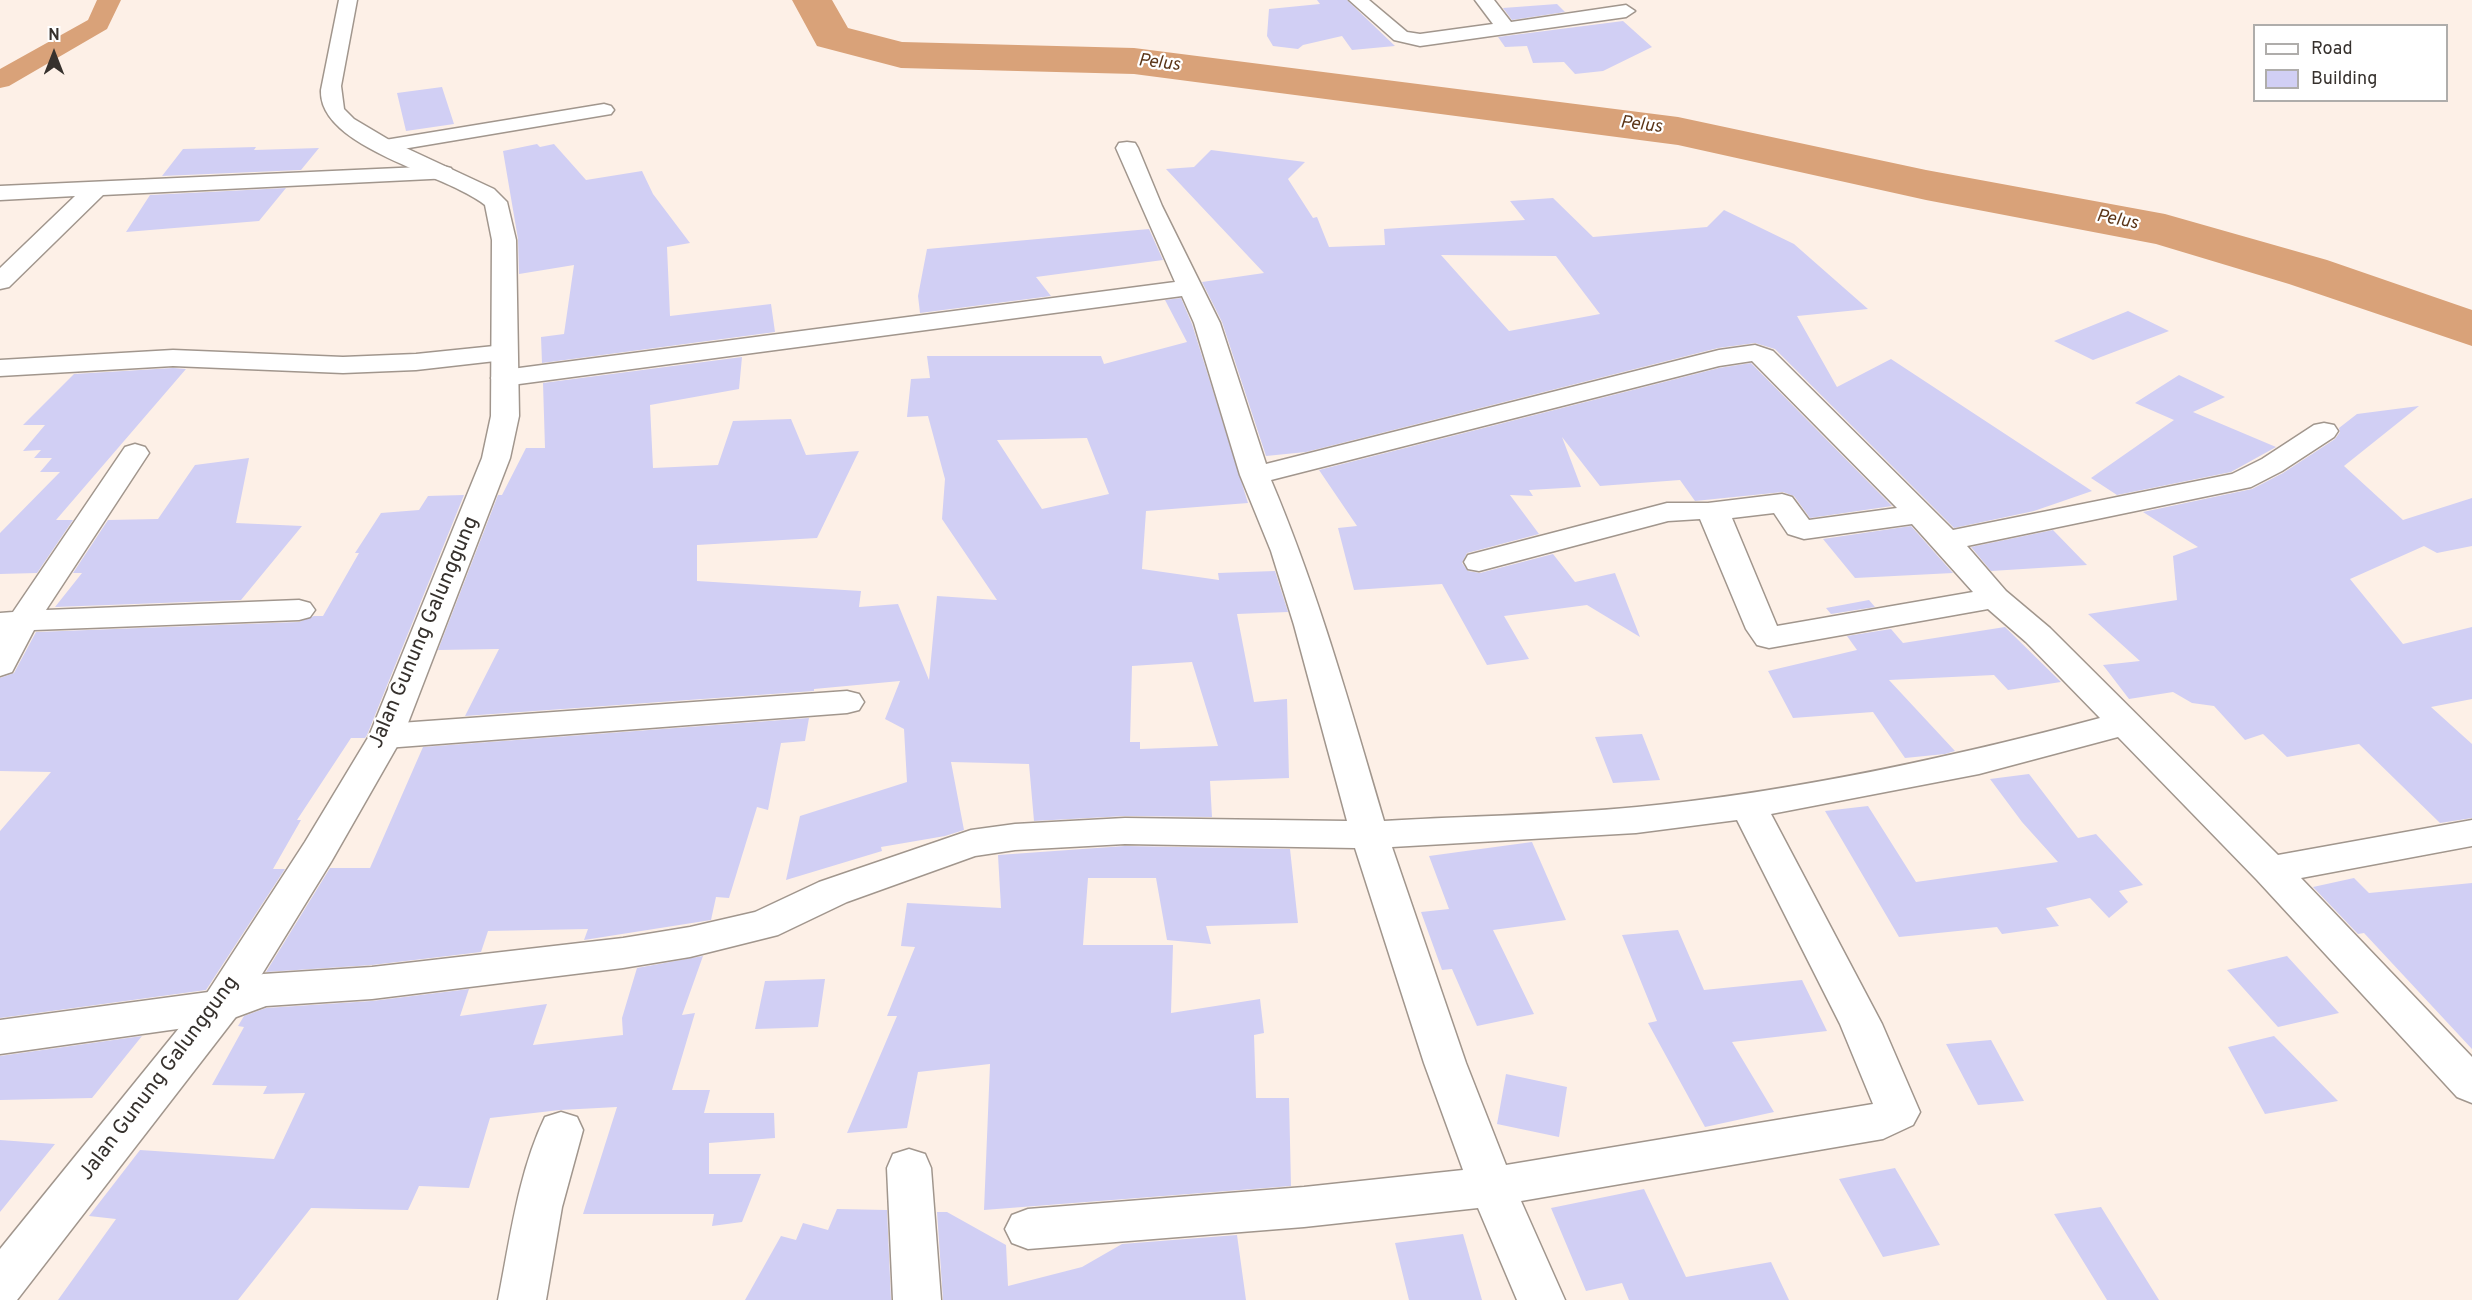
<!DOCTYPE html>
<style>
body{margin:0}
#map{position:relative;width:2472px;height:1300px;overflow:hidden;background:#fdf0e7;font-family:Overpass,sans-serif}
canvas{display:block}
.legend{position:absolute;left:2253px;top:24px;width:195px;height:78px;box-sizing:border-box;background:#fff;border:2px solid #afadab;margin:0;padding:8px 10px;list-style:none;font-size:18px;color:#36312d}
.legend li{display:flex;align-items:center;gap:12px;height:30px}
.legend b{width:30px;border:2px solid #afadab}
.north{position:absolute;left:24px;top:24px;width:60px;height:60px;-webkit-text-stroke:4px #fff;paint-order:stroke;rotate:0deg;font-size:16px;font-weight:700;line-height:24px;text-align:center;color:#36312d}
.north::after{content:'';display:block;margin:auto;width:21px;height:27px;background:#36312d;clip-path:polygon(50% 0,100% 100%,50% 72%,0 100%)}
</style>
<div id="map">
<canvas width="2472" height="1300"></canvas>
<ul class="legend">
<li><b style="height:8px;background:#fff"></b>Road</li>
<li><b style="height:16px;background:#d1cff4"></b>Building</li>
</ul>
<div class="north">N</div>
</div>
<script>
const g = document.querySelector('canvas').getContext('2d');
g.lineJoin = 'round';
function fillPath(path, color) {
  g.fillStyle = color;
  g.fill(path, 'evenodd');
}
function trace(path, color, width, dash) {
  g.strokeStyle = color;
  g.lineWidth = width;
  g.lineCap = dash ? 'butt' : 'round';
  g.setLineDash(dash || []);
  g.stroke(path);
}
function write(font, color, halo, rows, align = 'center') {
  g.font = font + ' Overpass,sans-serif';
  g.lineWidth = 4.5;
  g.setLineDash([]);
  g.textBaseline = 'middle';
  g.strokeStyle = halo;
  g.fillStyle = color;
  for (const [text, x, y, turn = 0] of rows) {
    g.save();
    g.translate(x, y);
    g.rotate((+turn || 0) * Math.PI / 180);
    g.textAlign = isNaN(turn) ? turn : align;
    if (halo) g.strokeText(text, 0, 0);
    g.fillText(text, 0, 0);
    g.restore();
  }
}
fillPath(new Path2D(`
 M 97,0 L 121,0 L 107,29 L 9,86 L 0,88 L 0,69 L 88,20 Z`), '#d9a279');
fillPath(new Path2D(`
 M 792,0 L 832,0 L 848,28 L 902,42 L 1134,48 L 1678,117 L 1926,170 L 2165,214 L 2327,260 L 2472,310 L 2472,346 L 2289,284 L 2156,244 L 1926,200 L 1678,145 L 1134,74 L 901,68 L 817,46 Z`), '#d9a279');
fillPath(new Path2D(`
 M 1317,0 L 1347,0 L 1395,46 L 1352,50 L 1342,36 L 1303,45 L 1298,49 L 1273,46 L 1267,36 L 1269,9 L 1320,4 Z
 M 1557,4 L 1565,12 L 1512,20 L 1503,8 Z
 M 1623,21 L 1652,47 L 1603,71 L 1575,74 L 1564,62 L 1533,63 L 1527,46 L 1505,47 L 1498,37 Z
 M 442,87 L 454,124 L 406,131 L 397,93 Z
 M 537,144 L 540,147 L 554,144 L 586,180 L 642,171 L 653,194 L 690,243 L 667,247 L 670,316 L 771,304 L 775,332 L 542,363 L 541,337 L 564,334 L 574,265 L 519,274 L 518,239 L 503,151 Z
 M 256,147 L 254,150 L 319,148 L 301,170 L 162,176 L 183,149 Z
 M 1211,150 L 1305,162 L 1288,179 L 1313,218 L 1317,217 L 1329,247 L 1385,245 L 1384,229 L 1525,220 L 1510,201 L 1553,198 L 1593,237 L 1707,227 L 1724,210 L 1794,244 L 1868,309 L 1797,316 L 1837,387 L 1891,359 L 2092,491 L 2034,511 L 1954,528 L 1775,349 L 1755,343 L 1718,348 L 1306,452 L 1266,456 L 1222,322 L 1202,282 L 1264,273 L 1166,169 L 1194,167 ZM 1441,255 L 1556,256 L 1600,314 L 1509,331 Z
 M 286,188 L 259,221 L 126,232 L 150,195 Z
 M 1149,229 L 1163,260 L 1036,277 L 1051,296 L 920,313 L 918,296 L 927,249 Z
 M 1181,298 L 1192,324 L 1248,503 L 1146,511 L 1142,569 L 1219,580 L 1218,573 L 1275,571 L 1288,612 L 1237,614 L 1254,702 L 1287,699 L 1289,778 L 1210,781 L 1212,817 L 1125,816 L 1034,821 L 1029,764 L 951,762 L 964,830 L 945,836 L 881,847 L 882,851 L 786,880 L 800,816 L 907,782 L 904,729 L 885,719 L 900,681 L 814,689 L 814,691 L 465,716 L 499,649 L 438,650 L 498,495 L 502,495 L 526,448 L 545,448 L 543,383 L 742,357 L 739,389 L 650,405 L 653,468 L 718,465 L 733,421 L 791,419 L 806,455 L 859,451 L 817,538 L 697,545 L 697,581 L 861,591 L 859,607 L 898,604 L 929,680 L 937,596 L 997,600 L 942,519 L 945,479 L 928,416 L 907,417 L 911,379 L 930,378 L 927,356 L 1101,356 L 1104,364 L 1187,342 L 1165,300 ZM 1087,438 L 1109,494 L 1042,509 L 997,440 ZM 1192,662 L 1218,746 L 1140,749 L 1140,742 L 1130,742 L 1132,666 Z
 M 2128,311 L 2169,331 L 2093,360 L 2054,341 Z
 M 1751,363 L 1892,506 L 1810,518 L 1794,496 L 1783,492 L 1695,501 L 1680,480 L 1600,486 L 1562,437 L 1581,487 L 1529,490 L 1533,496 L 1510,495 L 1539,534 L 1467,553 L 1462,563 L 1468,571 L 1480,573 L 1553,554 L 1575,582 L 1615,573 L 1640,637 L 1587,605 L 1504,616 L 1529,659 L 1487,665 L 1442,584 L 1354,590 L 1338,528 L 1357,526 L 1319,470 L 1719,368 Z
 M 173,368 L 186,369 L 56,520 L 73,520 L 37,573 L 0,574 L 0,533 L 60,472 L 40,472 L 52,458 L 34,458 L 41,450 L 23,451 L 45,425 L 23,425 L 74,374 Z
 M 2179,375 L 2225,397 L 2193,412 L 2276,447 L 2231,472 L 2117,495 L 2091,478 L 2174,420 L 2135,403 Z
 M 2419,406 L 2344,466 L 2403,520 L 2472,498 L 2472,546 L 2437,553 L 2424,546 L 2350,579 L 2403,644 L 2472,627 L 2472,699 L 2431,707 L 2472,744 L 2472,818 L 2440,823 L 2359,744 L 2287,757 L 2263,734 L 2245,740 L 2214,706 L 2192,703 L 2173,692 L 2129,699 L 2103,665 L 2140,661 L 2088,614 L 2177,600 L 2173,556 L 2198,547 L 2143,512 L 2252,489 L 2283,473 L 2335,439 L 2340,432 L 2339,428 L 2357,414 Z
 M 249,458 L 236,523 L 302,526 L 241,600 L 55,607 L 82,573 L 73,573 L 108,520 L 158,519 L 195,465 Z
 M 464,495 L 367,735 L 365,738 L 351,738 L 297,820 L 301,820 L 273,869 L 285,869 L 206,990 L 0,1018 L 0,831 L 51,772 L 0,771 L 0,678 L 14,673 L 36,632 L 299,622 L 314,616 L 323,616 L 359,553 L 355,553 L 381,513 L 419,510 L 428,496 Z
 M 1911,526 L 1953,573 L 1855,578 L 1823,539 Z
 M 2053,530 L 2087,565 L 1991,571 L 1971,547 Z
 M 1869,600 L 1875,607 L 1831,614 L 1826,608 Z
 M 2005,627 L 2061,682 L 2008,690 L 1994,675 L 1889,680 L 1955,751 L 1945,754 L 1905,758 L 1873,712 L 1793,718 L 1768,671 L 1857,650 L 1847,636 L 1891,629 L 1903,643 Z
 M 809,718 L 805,741 L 781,743 L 768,810 L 757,807 L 729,898 L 716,897 L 711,920 L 584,940 L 588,929 L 488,931 L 481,952 L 372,965 L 266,972 L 330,868 L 370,868 L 423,747 Z
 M 1642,734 L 1660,780 L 1613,783 L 1595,737 Z
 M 2029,774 L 2078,838 L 2096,834 L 2143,885 L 2119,891 L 2128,902 L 2109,918 L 2090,898 L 2046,908 L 2059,926 L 2002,934 L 1997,927 L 1899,937 L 1825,811 L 1868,806 L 1916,882 L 2058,862 L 2022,822 L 1990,779 Z
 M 1532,842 L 1566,920 L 1493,930 L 1534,1014 L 1477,1026 L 1452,969 L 1442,970 L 1421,912 L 1449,909 L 1429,856 Z
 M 1125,846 L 1290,849 L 1298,923 L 1206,926 L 1211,944 L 1167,940 L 1156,878 L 1088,878 L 1083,945 L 1173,945 L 1171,1013 L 1260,999 L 1264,1033 L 1254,1035 L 1256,1098 L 1289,1098 L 1291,1186 L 984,1210 L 990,1064 L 918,1072 L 907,1128 L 847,1133 L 897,1016 L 887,1016 L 915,947 L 901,946 L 907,903 L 1001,908 L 998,855 Z
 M 2354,878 L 2369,893 L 2472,883 L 2472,1049 L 2364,933 L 2358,934 L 2313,887 Z
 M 1678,930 L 1704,990 L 1802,980 L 1827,1031 L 1732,1042 L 1774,1112 L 1705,1127 L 1648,1023 L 1657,1021 L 1622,935 Z
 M 703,956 L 682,1015 L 695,1013 L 672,1090 L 710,1090 L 704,1113 L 774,1113 L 775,1138 L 709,1143 L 709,1174 L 761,1174 L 742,1222 L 712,1226 L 714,1214 L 583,1214 L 617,1107 L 560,1110 L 490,1118 L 469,1188 L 419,1186 L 408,1210 L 311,1208 L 238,1300 L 58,1300 L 116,1219 L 89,1216 L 140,1150 L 274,1159 L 305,1093 L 263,1094 L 267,1086 L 212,1085 L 244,1027 L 238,1026 L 244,1016 L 266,1008 L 372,1001 L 469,989 L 460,1016 L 547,1004 L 533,1045 L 623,1035 L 622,1018 L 637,968 Z
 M 2287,956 L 2339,1013 L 2278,1027 L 2227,970 Z
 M 825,979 L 818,1027 L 755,1029 L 765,981 Z
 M 142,1036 L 92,1098 L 0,1100 L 0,1056 Z
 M 2274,1036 L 2338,1101 L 2265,1114 L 2228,1047 Z
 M 1991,1040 L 2024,1101 L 1978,1105 L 1946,1044 Z
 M 1506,1074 L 1567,1087 L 1559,1137 L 1497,1124 Z
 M 0,1140 L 55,1144 L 0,1212 Z
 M 1895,1168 L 1940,1245 L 1883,1257 L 1839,1179 Z
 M 1644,1189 L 1686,1277 L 1771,1262 L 1789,1300 L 1629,1300 L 1622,1283 L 1586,1291 L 1551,1208 Z
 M 2101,1207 L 2159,1300 L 2107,1300 L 2054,1214 Z
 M 837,1209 L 887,1210 L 891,1300 L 745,1300 L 781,1236 L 796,1240 L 803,1223 L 828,1230 Z
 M 937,1212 L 947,1212 L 1006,1245 L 1008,1286 L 1082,1267 L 1122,1244 L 1237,1235 L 1246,1300 L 943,1300 Z
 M 1463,1234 L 1482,1300 L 1409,1300 L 1395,1243 Z`), '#d1cff4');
const minor = new Path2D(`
 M 1349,0 L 1369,0 L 1407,32 L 1420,34 L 1493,24 L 1475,0 L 1494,0 L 1511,22 L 1626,5 L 1635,11 L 1626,17 L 1420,46 L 1394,40 Z
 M 604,104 L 611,106 L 614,110 L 611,114 L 385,152 L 377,151 L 374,146 L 377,141 L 385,140 Z
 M 1127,142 L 1135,143 L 1138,148 L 1162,206 L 1220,323 L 1266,464 L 1719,350 L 1755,345 L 1773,351 L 1953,530 L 2232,474 L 2262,459 L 2314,425 L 2324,423 L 2334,425 L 2338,431 L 2334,437 L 2282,471 L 2251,487 L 1967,546 L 2006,591 L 2050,628 L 2278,855 L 2472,820 L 2472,846 L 2301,878 L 2472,1057 L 2472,1103 L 2457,1097 L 2257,880 L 2118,737 L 1979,774 L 1771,814 L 1882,1024 L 1920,1112 L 1913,1125 L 1883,1139 L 1521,1201 L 1565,1300 L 1517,1300 L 1478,1208 L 1304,1227 L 1028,1249 L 1012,1243 L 1005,1229 L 1012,1215 L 1028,1209 L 1304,1187 L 1463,1170 L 1424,1063 L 1355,848 L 1125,844 L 1015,850 L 975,856 L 847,902 L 778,935 L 690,957 L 623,968 L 372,999 L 266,1006 L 220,1023 L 0,1054 L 0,1020 L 216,991 L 263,974 L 372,967 L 623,938 L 690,927 L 755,912 L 819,882 L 971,830 L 1015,824 L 1125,818 L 1347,821 L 1294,625 L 1271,551 L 1240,475 L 1194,323 L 1182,296 L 504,386 L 495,384 L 491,378 L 495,372 L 504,370 L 1175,282 L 1116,148 L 1119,143 ZM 1752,361 L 1897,508 L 1809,520 L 1792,497 L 1782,494 L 1708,503 L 1667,503 L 1468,555 L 1464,562 L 1468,569 L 1479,571 L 1668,521 L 1700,519 L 1746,629 L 1757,645 L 1769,648 L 1988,609 L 2026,642 L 2100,718 C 1949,758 1793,792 1637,807 C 1553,815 1468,816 1384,821 C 1350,706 1318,591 1271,480 L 1719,366 ZM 1774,513 L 1788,534 L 1804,539 L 1912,524 L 1973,592 L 1777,626 L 1732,518 ZM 1737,820 L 1840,1024 L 1873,1104 L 1506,1165 L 1466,1063 L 1392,847 L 1636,833 Z
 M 443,166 L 451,168 L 454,173 L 451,178 L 103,195 L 9,287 L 0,289 L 0,268 L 75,196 L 0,200 L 0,186 Z
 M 504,345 L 513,347 L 517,353 L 513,359 L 416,370 L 343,373 L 173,366 L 0,376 L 0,360 L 173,350 L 343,357 L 416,354 Z
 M 135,444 L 145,447 L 149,453 L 46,610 L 299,600 L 310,603 L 315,610 L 310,617 L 299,620 L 34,630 L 12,672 L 0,676 L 0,613 L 13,612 L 125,447 Z
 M 847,691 L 859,694 L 864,702 L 859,710 L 847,713 L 386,748 L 374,744 L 369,736 L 374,728 L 386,724 Z
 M 561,1112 L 577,1117 L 583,1130 L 562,1207 L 546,1300 L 498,1300 C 510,1240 518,1173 545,1117 Z
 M 909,1149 L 925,1154 L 931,1168 L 941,1300 L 893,1300 L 887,1168 L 893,1154 Z`);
const tertiary = new Path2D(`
 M 339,0 L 357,0 L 341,86 L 344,109 L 354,119 L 391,141 L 494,189 L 507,202 L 516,240 L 519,416 L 510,458 L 403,736 L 331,862 L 235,1018 L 17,1300 L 0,1300 L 0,1249 L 205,996 L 305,842 L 369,736 L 482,458 L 491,416 L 492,240 L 485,205 C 447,174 318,148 321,90 Z`);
trace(minor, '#a1968d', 3);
trace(tertiary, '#a1968d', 3);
fillPath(minor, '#fff');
fillPath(tertiary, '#fff');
write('italic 18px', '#5b3517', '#fff', [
 ["Pelus",1159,64,7],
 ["Pelus",1641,126,7],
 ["Pelus",2117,221,11]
]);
write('21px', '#36312d', '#fff', [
 ["Jalan Gunung Galunggung",425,633,-67],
 ["Jalan Gunung Galunggung",160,1079,-53]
]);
</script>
